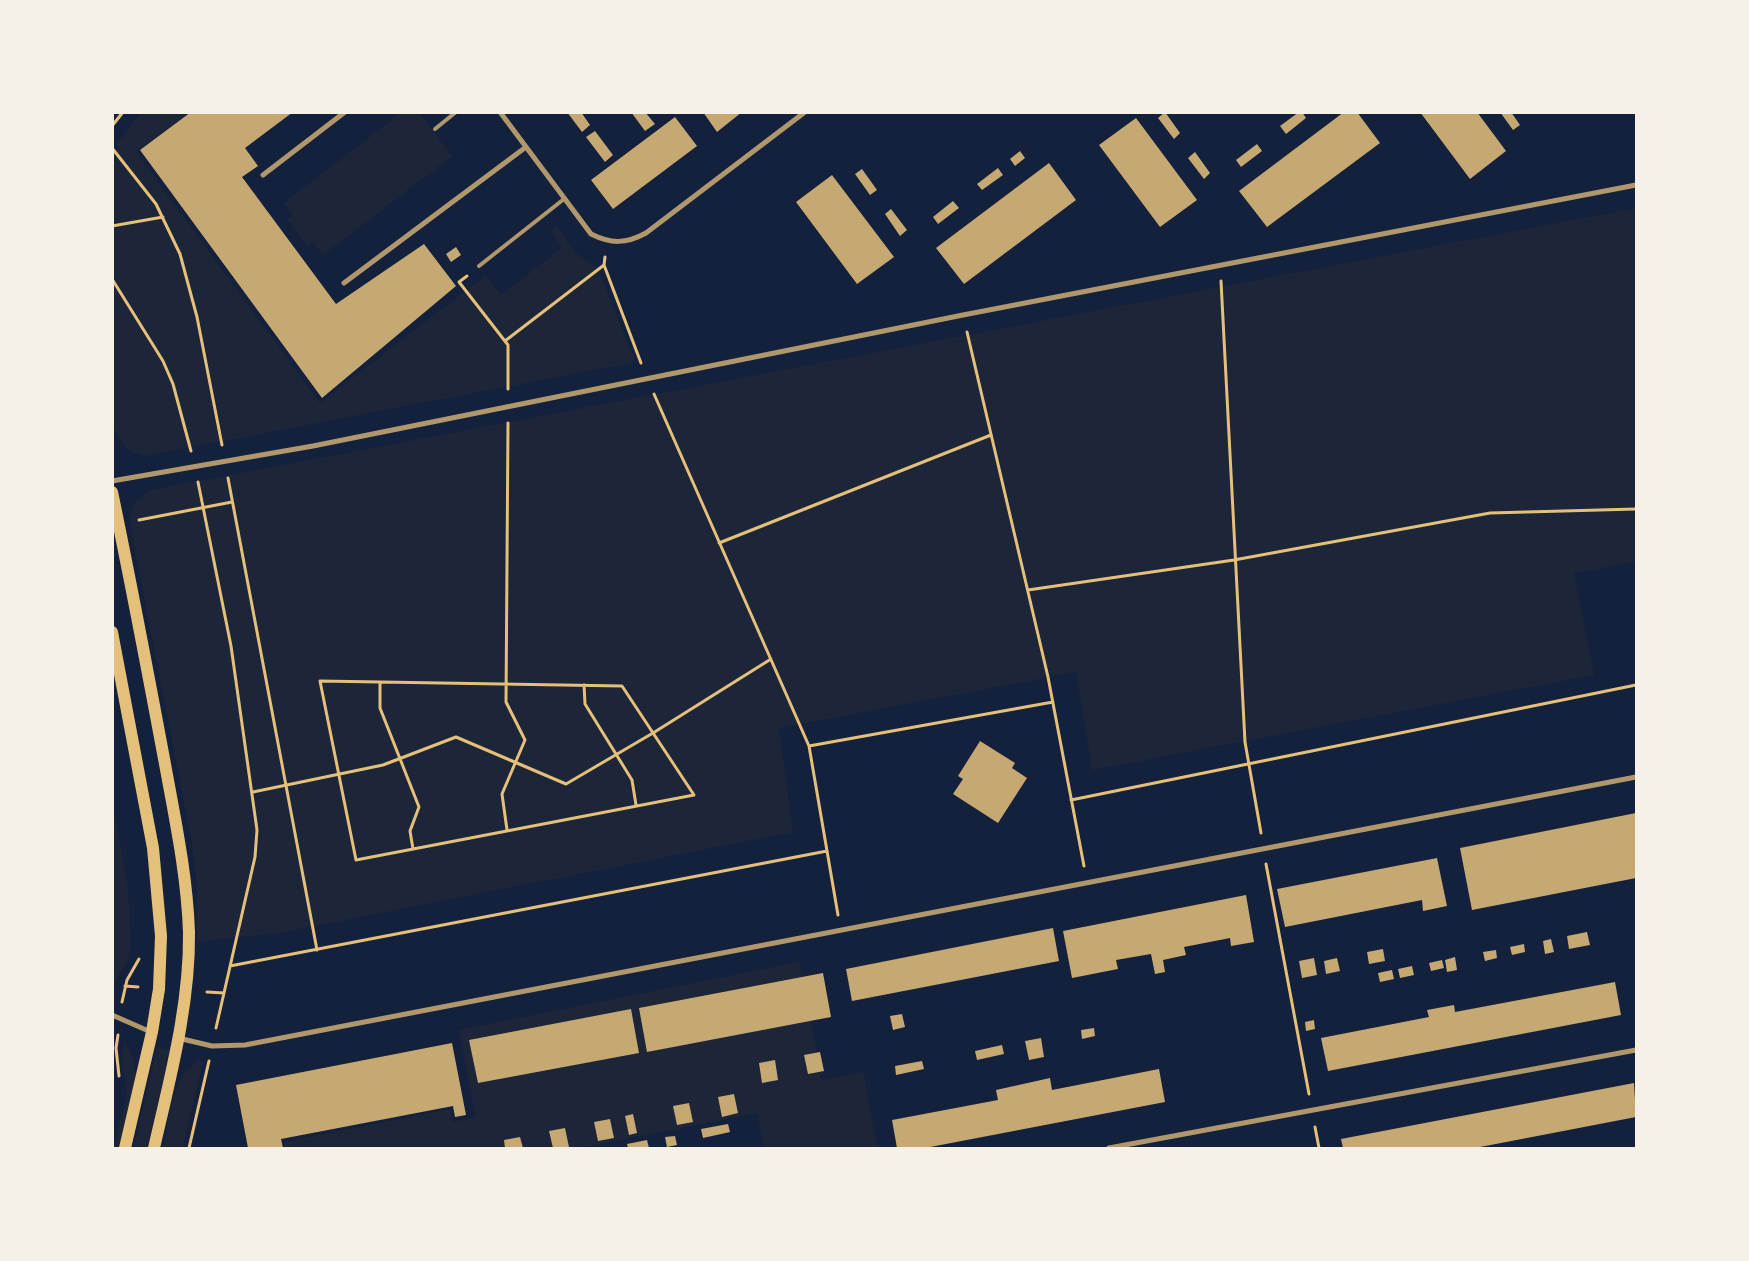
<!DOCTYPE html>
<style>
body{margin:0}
#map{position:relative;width:1749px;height:1261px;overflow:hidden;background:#14213d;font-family:Raleway,sans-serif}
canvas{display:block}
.frame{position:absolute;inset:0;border:114px solid #f6f1e7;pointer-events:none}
</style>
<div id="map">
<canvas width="1749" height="1261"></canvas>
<div class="frame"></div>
</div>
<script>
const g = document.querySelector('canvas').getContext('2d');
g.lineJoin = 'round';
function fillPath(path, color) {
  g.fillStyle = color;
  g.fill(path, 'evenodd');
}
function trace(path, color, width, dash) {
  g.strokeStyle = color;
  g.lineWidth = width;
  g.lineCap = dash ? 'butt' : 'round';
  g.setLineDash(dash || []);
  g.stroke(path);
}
fillPath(new Path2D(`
 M 402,112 L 419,113 L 452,156 L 323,255 L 313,242 L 307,246 L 287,220 L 293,215 L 284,203 Z
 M 141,113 L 188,113 L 136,152 L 320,403 L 486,275 L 501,295 L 562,248 L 550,230 L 556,225 L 576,253 L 588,261 L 599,272 L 636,362 L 145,456 C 127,452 118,442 113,425 L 113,156 L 119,148 L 116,144 Z
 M 1636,208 L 1636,562 L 1574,573 L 1594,675 L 1092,770 L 1076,672 L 779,728 L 793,832 L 284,932 L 197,942 L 197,887 L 192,844 L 129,519 L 135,502 L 151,490 Z
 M 113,805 L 128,887 L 130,931 L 130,957 L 113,984 Z
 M 799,962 L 822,1080 L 863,1072 L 878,1148 L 764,1148 L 757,1113 L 579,1148 L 285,1148 L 284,1142 L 450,1109 L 452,1122 L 475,1117 L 459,1030 Z
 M 124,1039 L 133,1057 L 136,1075 L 119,1148 L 114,1148 L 127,1092 L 122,1062 Z
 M 157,1047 L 170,1050 L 147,1148 L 134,1148 Z
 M 203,1061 L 183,1148 L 163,1148 C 169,1124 173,1065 203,1061 Z`), '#1d2539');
fillPath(new Path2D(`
 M 191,112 L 293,112 L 245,148 L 258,166 L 242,177 L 336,304 L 424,244 L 456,286 L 322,398 L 140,150 Z
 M 567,112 L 581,112 L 590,125 L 582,132 Z
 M 631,112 L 645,112 L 655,124 L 645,131 Z
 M 703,112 L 742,112 L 717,132 Z
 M 1165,112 L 1180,133 L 1174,139 L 1158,118 Z
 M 1299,112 L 1302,112 L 1306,118 L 1286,134 L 1280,126 Z
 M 1344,112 L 1357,112 L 1380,143 L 1267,227 L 1239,191 Z
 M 1420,112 L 1477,112 L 1506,151 L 1470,179 Z
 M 1500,112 L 1511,112 L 1520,125 L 1513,130 Z
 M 675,117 L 697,146 L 613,209 L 591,180 Z
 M 1136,118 L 1197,200 L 1160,227 L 1099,145 Z
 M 595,131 L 613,155 L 605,162 L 586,137 Z
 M 1257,144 L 1262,151 L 1241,167 L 1236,160 Z
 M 1020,151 L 1025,158 L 1015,166 L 1010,159 Z
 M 1195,152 L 1210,173 L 1204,179 L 1188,158 Z
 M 1049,163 L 1076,200 L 964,284 L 936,248 Z
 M 998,168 L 1003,175 L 982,190 L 977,184 Z
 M 862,169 L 877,190 L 870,195 L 855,174 Z
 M 832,175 L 894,257 L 857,284 L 796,202 Z
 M 953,201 L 959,208 L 938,224 L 933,217 Z
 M 891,209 L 907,230 L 900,236 L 885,214 Z
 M 456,247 L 461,255 L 451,262 L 446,254 Z
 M 980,741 L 1015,763 L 1012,768 L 1027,778 L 998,823 L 953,794 L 963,779 L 958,776 Z
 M 1636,813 L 1636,878 L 1472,910 L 1460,848 Z
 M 1437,858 L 1447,906 L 1423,911 L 1422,900 L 1285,927 L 1277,889 Z
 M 1246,895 L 1254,942 L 1231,946 L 1230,938 L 1184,947 L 1186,955 L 1163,960 L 1165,972 L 1155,974 L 1151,954 L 1116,960 L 1118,969 L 1072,978 L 1063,931 Z
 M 1053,928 L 1059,961 L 852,1001 L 846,969 Z
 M 1587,932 L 1590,945 L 1569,949 L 1567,936 Z
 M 1551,939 L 1554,952 L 1545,954 L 1543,941 Z
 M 1524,944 L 1525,952 L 1512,955 L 1510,947 Z
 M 1383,949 L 1385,961 L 1369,964 L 1367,952 Z
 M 1496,950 L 1497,958 L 1485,961 L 1483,952 Z
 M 1455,957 L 1457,970 L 1447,972 L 1445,960 Z
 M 1314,958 L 1317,975 L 1302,978 L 1299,961 Z
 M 1337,958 L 1340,971 L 1326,974 L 1324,961 Z
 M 1442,960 L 1444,968 L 1431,971 L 1429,963 Z
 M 1412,966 L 1414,975 L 1400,978 L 1398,969 Z
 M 1392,970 L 1394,979 L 1380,982 L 1378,973 Z
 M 823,973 L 831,1017 L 647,1052 L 639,1008 Z
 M 1615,982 L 1621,1015 L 1328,1071 L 1321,1038 L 1429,1017 L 1427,1010 L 1454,1005 L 1455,1012 Z
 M 631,1009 L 639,1053 L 478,1083 L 469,1040 Z
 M 902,1014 L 905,1027 L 893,1030 L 890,1016 Z
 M 1314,1020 L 1315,1029 L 1306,1031 L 1305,1022 Z
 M 1094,1028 L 1095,1036 L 1082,1039 L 1081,1030 Z
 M 1041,1038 L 1044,1057 L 1029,1060 L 1025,1041 Z
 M 452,1043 L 466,1115 L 455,1117 L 453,1106 L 281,1139 L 283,1148 L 248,1148 L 236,1085 Z
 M 1002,1045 L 1004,1054 L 977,1060 L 975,1051 Z
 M 820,1052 L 824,1071 L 808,1074 L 804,1055 Z
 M 775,1060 L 778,1080 L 762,1083 L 759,1063 Z
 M 922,1061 L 924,1069 L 896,1075 L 895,1066 Z
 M 1159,1069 L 1165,1102 L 925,1148 L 897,1148 L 892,1120 L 998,1100 L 996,1090 L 1050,1078 L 1052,1090 Z
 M 1634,1083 L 1636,1117 L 1475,1148 L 1343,1148 L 1341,1139 Z
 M 734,1094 L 738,1113 L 722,1117 L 718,1097 Z
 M 689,1103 L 693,1122 L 677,1125 L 673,1106 Z
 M 633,1114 L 637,1133 L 629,1135 L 625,1116 Z
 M 610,1119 L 614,1138 L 598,1141 L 594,1122 Z
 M 728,1124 L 730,1132 L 703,1138 L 701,1129 Z
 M 565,1128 L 569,1147 L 553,1148 L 549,1131 Z
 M 675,1136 L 677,1145 L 667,1147 L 665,1137 Z
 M 520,1137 L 523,1148 L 505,1148 L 504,1140 Z
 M 647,1140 L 649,1148 L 628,1148 L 627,1144 Z`), '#c6a872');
trace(new Path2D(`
 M 112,126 L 123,112
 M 112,148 L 156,204 L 180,254 L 197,317 L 222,445
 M 112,226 L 163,217
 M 604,265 L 641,363
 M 467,276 L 459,282 L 508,345 L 508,389
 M 112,279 L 163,361 L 173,384 L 191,451
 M 1221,281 L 1245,742 L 1261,833
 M 967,332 L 1048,677 L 1084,866
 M 505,341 L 604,265 L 605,257
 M 654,394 L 809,746 L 838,915
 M 228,478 L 317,950
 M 198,482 L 231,646 L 257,830 L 255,857 L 216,1028
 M 139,520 L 232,502
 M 719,543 L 991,435
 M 1028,590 L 1234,560 L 1490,513 L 1636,509
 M 320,681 L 622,686 L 694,795 L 356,860 Z
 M 380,682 L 380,708 L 419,807 L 410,831 L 413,849
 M 584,685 L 585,704 L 632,780 L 636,805
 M 809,746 L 1053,702
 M 253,792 L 383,765 L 456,737 L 566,784 L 653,733 L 771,659
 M 1071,800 L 1636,685
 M 507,830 L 502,794 L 525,740 L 506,702 L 508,423
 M 1266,864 L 1309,1094
 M 230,966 L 827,851
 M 125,986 L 138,987
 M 207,992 L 224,993
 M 122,1002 L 127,980 L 139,959
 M 118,1035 L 116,1048 L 119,1076
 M 1315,1127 L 1319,1148
 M 189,1148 L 209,1061`), '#e5c07b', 3);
trace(new Path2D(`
 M 435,129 L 456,112
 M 479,266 L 564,199`), '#b1986c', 4);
trace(new Path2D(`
 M 500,112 L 591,234 C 611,244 626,244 646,233 L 805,112
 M 263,175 L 345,112
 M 344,283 L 526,147
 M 112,481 L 313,446 L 963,315 L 1636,185
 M 112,1015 L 151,1032
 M 178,1038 L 212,1046 L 245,1045 L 1636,777
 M 1109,1148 L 1636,1050`), '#b1986c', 5);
trace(new Path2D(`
 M 112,492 C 131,583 148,673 165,764 C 175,819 187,875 189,932 C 190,1005 170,1078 154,1148
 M 112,632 L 153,848 L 161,936 L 159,989 L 152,1032 L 125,1148`), '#e5c07b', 12);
</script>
